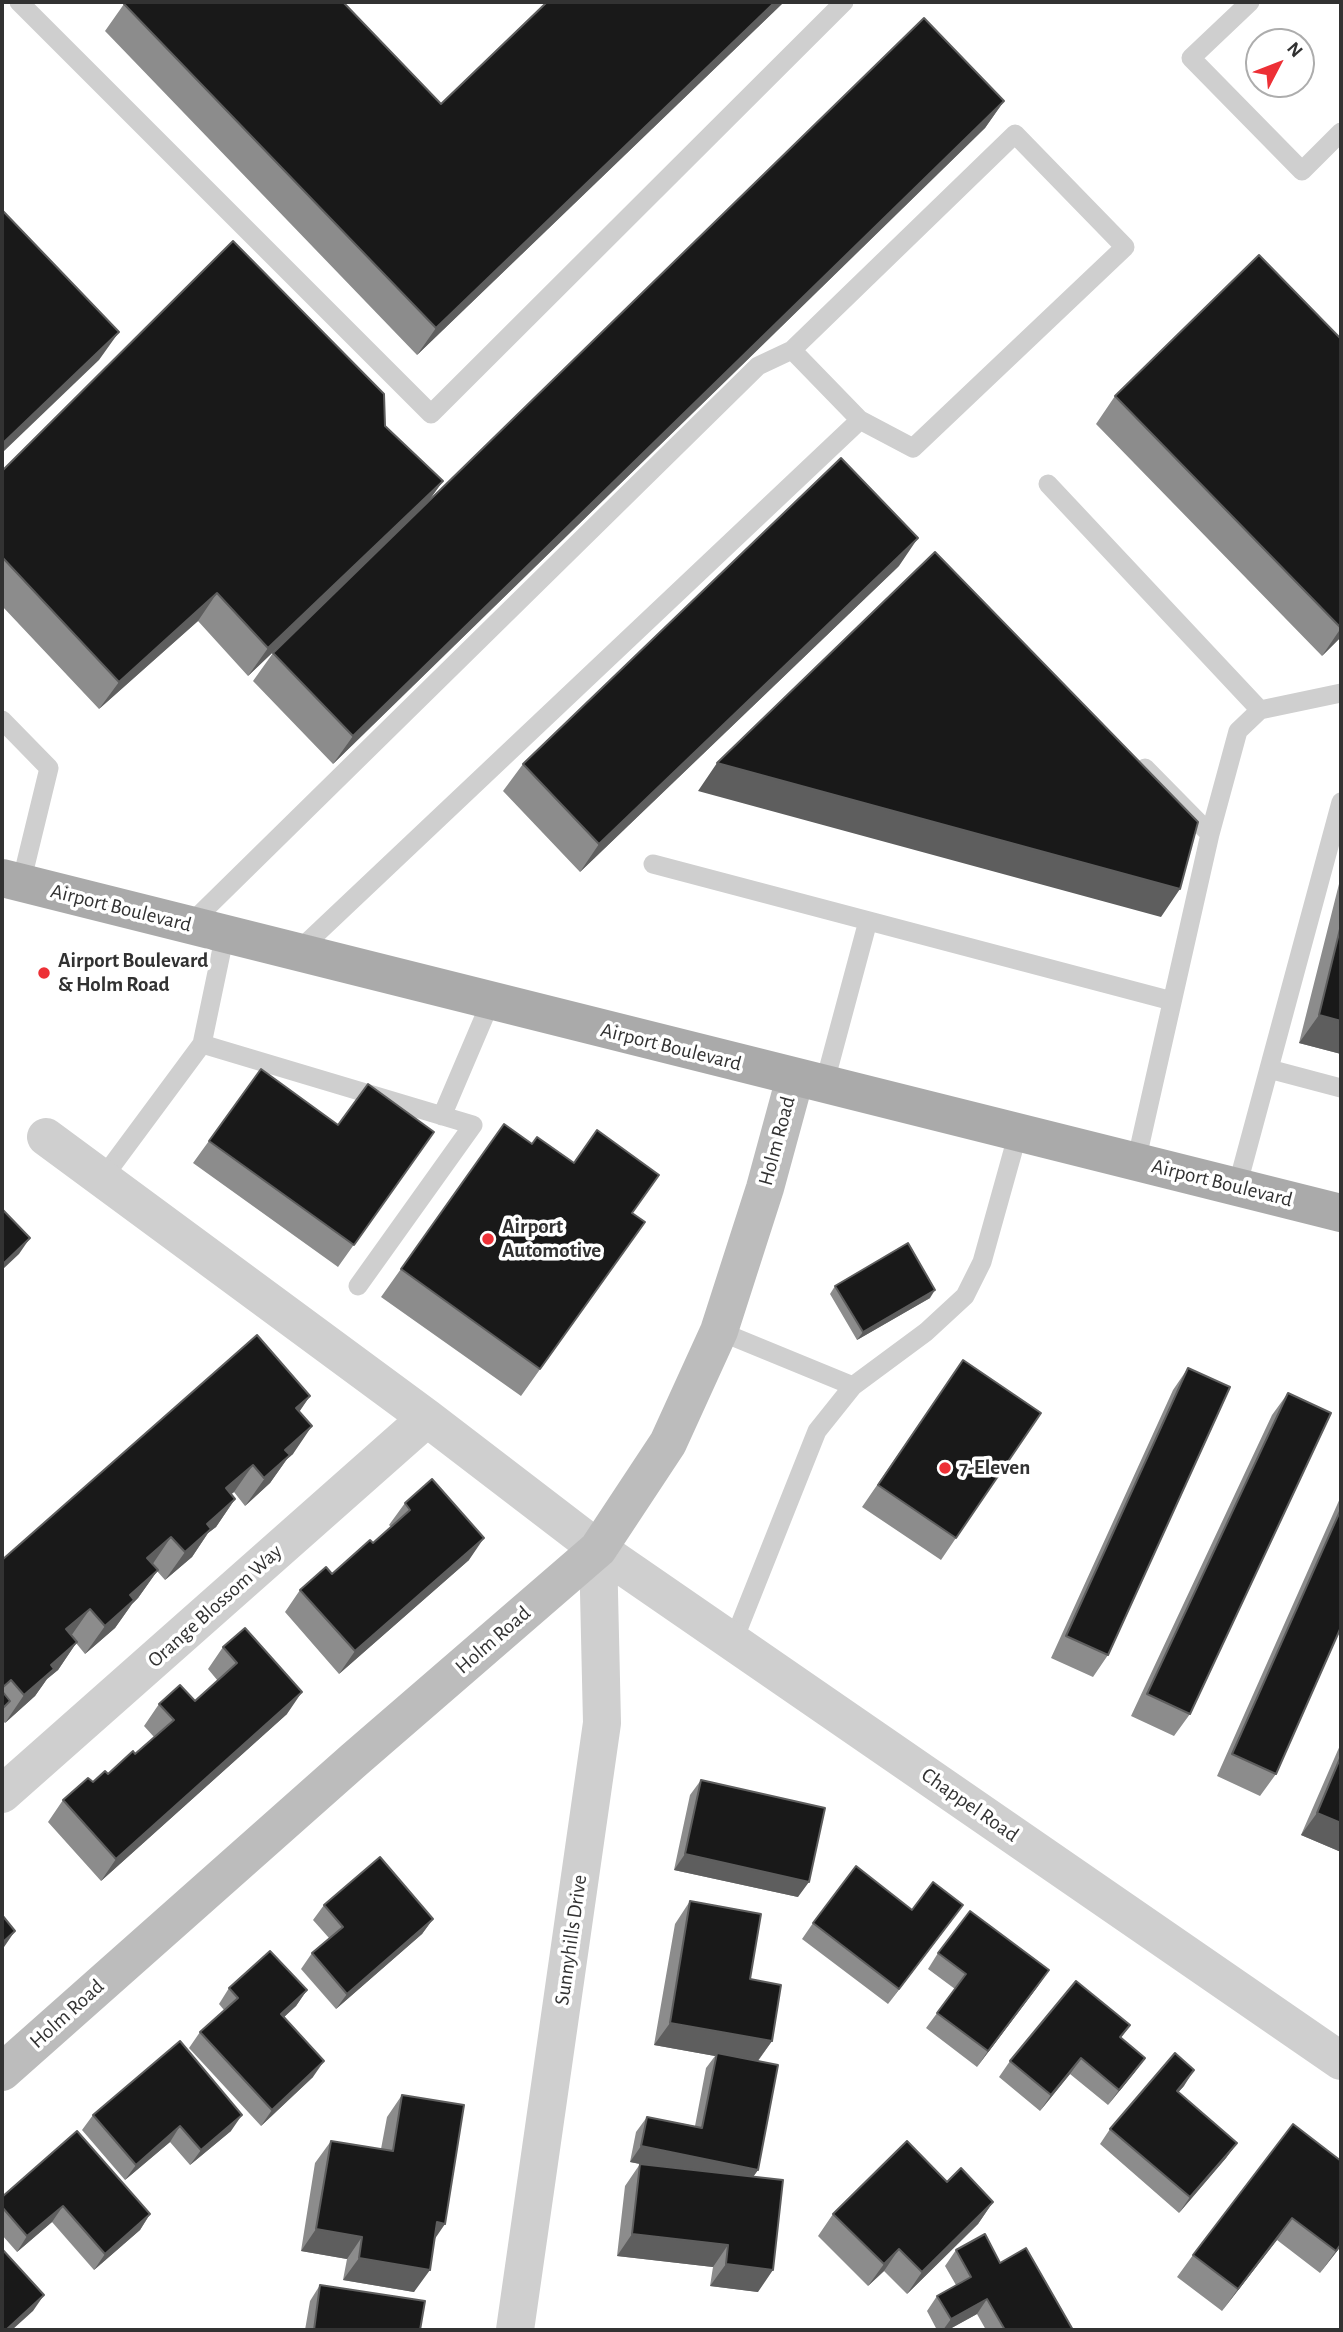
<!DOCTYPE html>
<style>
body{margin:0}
#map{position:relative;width:1343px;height:2332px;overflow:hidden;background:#fff;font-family:"Alegreya Sans",sans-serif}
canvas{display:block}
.frame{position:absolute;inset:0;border:4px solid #323232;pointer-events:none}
.north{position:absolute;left:1245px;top:28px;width:70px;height:70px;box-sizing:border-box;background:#fff;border:2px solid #adadad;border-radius:50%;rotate:48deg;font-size:19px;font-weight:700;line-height:28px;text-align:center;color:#323232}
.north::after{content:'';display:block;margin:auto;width:24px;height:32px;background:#ed3036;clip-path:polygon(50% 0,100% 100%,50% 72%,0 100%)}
</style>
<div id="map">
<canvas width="1343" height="2332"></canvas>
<div class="frame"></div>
<div class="north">N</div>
</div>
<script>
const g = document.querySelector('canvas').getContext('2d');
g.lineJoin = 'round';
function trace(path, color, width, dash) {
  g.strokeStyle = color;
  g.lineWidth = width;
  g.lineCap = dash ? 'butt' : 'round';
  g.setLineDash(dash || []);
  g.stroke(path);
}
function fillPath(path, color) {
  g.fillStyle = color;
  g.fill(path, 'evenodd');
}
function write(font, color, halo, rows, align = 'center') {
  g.font = font + ' "Alegreya Sans",sans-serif';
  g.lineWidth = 7;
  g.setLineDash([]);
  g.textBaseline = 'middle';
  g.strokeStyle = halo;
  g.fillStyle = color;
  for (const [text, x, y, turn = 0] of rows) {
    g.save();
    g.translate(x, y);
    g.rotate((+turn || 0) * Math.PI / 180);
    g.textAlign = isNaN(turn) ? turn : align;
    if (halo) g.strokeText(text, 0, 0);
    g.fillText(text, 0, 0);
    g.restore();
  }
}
trace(new Path2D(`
 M 19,2 L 431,414 L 844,2
 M 1250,2 L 1191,58 L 1302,171 L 1341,132
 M 792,350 L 860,420
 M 1048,484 L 1260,710
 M 2,720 L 49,768 L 21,883
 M 1210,834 L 1238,731 L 1260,710 L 1341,693
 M 653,864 L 1172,1001
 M 189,925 L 758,366 L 792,350 L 1015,134 L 1125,247 L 913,448 L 860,420 L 296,953
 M 202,1044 L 473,1125 L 358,1286
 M 1269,1069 L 1341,1088
 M 824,1085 L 868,921
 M 442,1116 L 491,1001
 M 1136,1162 L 1210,834 L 1145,768
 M 102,1179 L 202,1044 L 225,934
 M 1237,1187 L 1341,802
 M 719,1331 L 853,1386
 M 733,1642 L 817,1431 L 853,1386 L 926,1332 L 965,1296 L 982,1262 L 1018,1133`), '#cfcfcf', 19);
trace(new Path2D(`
 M 46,1137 L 427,1418 L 598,1549 L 1341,2061
 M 2,1794 L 427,1418
 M 515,2330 L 602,1723 L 598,1549`), '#cfcfcf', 38);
trace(new Path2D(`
 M 2,2072 L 354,1760 L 598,1549 L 668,1443 L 719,1331 L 765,1188 L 795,1078`), '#bcbcbc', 38);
trace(new Path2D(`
 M 2,878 L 1341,1213`), '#aaa', 38);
fillPath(new Path2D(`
 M 547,2 L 784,2 L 417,355 L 105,31 L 124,4 L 441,104 Z
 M 1004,101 L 985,128 L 333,764 L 253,681 L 273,653 L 302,624 L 248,676 L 198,621 L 99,709 L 2,606 L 2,471 L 385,426 L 443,481 L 428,501 Z
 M 1341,339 L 1341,637 L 1322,656 L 1096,424 L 1115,396 Z
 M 899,566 L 580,872 L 503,791 L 523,764 Z
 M 1341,876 L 1341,1054 L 1299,1043 Z
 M 261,1069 L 338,1125 L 434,1132 L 338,1267 L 193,1163 Z
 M 504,1124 L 645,1222 L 521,1396 L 381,1297 Z
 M 835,1286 L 930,1298 L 857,1340 L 830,1294 Z
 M 963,1360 L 1041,1413 L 941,1560 L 862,1507 Z
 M 1188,1368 L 1108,1655 L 1093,1677 L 1051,1658 L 1173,1390 Z
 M 1288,1393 L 1190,1714 L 1174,1736 L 1131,1716 L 1272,1415 Z
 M 310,1396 L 299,1411 L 293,1454 L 287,1459 L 270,1483 L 245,1506 L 234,1492 L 231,1494 L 235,1499 L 216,1527 L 208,1533 L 192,1557 L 165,1580 L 157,1571 L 138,1598 L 132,1604 L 115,1628 L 85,1654 L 76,1643 L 58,1670 L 47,1679 L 35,1696 L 5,1723 L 2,1720 L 2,1560 Z
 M 1341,1496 L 1341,1627 L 1276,1774 L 1260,1796 L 1217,1776 Z
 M 405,1503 L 469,1560 L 339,1674 L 285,1612 L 300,1590 L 332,1574 L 373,1543 L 391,1527 L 389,1525 Z
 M 223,1647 L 287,1714 L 101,1881 L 48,1822 L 63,1800 L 108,1774 L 135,1754 L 154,1737 L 144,1726 L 159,1704 L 195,1701 L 218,1681 L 208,1669 Z
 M 1341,1743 L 1341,1852 L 1301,1835 Z
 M 701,1780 L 798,1897 L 674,1870 L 690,1795 Z
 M 690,1901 L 750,1979 L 772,2041 L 758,2061 L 758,2170 L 753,2177 L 758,2292 L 710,2286 L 713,2267 L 617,2256 L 625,2186 L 640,2164 L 630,2162 L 636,2132 L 647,2117 L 695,2126 L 706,2068 L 715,2056 L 654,2045 L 675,1924 Z
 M 324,1905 L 433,1919 L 422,1934 L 336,2009 L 301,1969 L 312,1953 L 329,1938 L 313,1920 Z
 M 912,1910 L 952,1920 L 888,2004 L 802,1939 L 813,1923 Z
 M 938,1953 L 1038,1986 L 977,2067 L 926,2028 L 955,1989 L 928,1969 Z
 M 229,1988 L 307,1990 L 296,2006 L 284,2017 L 313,2077 L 261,2126 L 189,2048 L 200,2032 L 224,2010 L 219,2004 Z
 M 1130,2025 L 1121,2038 L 1145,2058 L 1134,2073 L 1108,2105 L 1070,2074 L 1040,2111 L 999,2077 L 1010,2061 Z
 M 1184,2086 L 1178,2092 L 1237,2143 L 1226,2158 L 1179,2213 L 1100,2144 L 1110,2129 Z
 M 402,2095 L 435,2239 L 414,2292 L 343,2280 L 347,2259 L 301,2251 L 315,2163 L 331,2141 L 381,2149 L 387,2117 Z
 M 93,2115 L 231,2131 L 190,2165 L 170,2142 L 125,2180 L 82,2130 Z
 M 1341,2161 L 1341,2246 L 1320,2273 L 1277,2240 L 1222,2311 L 1177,2277 L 1193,2255 Z
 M 947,2182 L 993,2202 L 978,2224 L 907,2294 L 884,2271 L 868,2286 L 818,2236 L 833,2214 Z
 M 2,2197 L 150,2214 L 140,2230 L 94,2270 L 52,2222 L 17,2252 L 2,2235 Z
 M 956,2250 L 1000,2263 L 1073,2330 L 986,2330 L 977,2314 L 948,2330 L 937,2330 L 927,2311 L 937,2296 L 956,2285 L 945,2266 Z
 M 320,2285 L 420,2330 L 305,2330 L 310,2301 Z`), '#8c8c8c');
fillPath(new Path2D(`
 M 775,2 L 784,2 L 417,355 L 436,328 Z
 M 1004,101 L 985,128 L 333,764 L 353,736 Z
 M 119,332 L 99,360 L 2,453 L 2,444 Z
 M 443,481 L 423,509 L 248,676 L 268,648 Z
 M 918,538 L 899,566 L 580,872 L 599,844 Z
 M 217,593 L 198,621 L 99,709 L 119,682 Z
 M 1341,628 L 1341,637 L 1322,656 Z
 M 717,763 L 1180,889 L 1161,917 L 698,791 Z
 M 1319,1015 L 1341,1021 L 1341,1054 L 1299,1043 Z
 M 30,1238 L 19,1254 L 2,1270 L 2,1265 Z
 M 935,1290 L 930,1298 L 857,1340 L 863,1332 Z
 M 310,1396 L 291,1424 L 296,1408 Z
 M 312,1426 L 293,1454 L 287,1459 L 270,1483 L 245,1506 L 285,1450 Z
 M 253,1465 L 234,1492 L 206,1516 L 226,1488 Z
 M 235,1499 L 216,1527 L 208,1533 L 192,1557 L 165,1580 L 185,1552 L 207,1524 Z
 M 171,1537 L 152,1565 L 147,1558 Z
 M 484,1538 L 469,1560 L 339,1674 L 355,1651 Z
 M 158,1570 L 138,1598 L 132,1604 L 115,1628 L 85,1654 L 105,1626 L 130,1595 Z
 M 90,1609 L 71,1636 L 66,1629 Z
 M 77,1642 L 58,1670 L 47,1679 L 35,1696 L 5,1723 L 24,1695 L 51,1665 Z
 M 302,1692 L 287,1714 L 101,1881 L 116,1859 Z
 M 1317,1813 L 1341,1823 L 1341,1852 L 1301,1835 Z
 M 685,1854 L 809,1882 L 798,1897 L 674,1870 Z
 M 963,1905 L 952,1920 L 888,2004 L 899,1989 Z
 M 433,1919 L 422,1934 L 336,2009 L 347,1994 Z
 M 15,1931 L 2,1950 L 2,1943 Z
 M 1049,1970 L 1038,1986 L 977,2067 L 988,2051 Z
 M 307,1990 L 296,2006 L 270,2030 L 281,2014 Z
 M 670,2023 L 772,2041 L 756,2063 L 717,2053 L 715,2056 L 654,2045 Z
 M 1081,2058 L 1070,2074 L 1040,2111 L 1051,2095 Z
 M 1145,2058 L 1134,2073 L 1108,2105 L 1119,2090 Z
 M 324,2061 L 313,2077 L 261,2126 L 272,2110 Z
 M 1194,2070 L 1184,2086 L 1166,2106 L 1177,2091 Z
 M 242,2115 L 231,2131 L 190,2165 L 201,2150 Z
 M 180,2126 L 170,2142 L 125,2180 L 136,2165 Z
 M 1237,2143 L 1226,2158 L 1179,2213 L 1190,2197 Z
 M 641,2146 L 758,2170 L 747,2185 L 630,2162 Z
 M 993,2202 L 978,2224 L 907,2294 L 922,2272 Z
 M 63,2206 L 52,2222 L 17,2252 L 27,2236 Z
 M 150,2214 L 140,2230 L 94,2270 L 105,2254 Z
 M 1292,2218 L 1277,2240 L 1222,2311 L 1238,2289 Z
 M 437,2222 L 445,2224 L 430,2246 Z
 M 316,2229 L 362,2237 L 347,2259 L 301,2251 Z
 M 632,2234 L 728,2245 L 713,2267 L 617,2256 Z
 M 1341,2244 L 1341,2246 L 1320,2273 Z
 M 899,2249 L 884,2271 L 868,2286 L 884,2264 Z
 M 359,2258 L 430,2270 L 414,2292 L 343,2280 Z
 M 726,2264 L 773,2270 L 758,2292 L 710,2286 Z
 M 44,2295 L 33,2311 L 12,2330 L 6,2330 Z
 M 987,2299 L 977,2314 L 948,2330 L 943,2330 L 951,2319 Z`), '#5e5e5e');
const building = new Path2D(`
 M 126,2 L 343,2 L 441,104 L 547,2 L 775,2 L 436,328 L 124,4 Z
 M 924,18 L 1004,101 L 353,736 L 273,653 Z
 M 2,210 L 119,332 L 2,444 Z
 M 233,241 L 384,394 L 385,426 L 443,481 L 268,648 L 217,593 L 119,682 L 2,557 L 2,471 Z
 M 1259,255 L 1341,339 L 1341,628 L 1115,396 Z
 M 841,458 L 918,538 L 599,844 L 523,764 Z
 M 935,552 L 1198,822 L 1180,889 L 717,763 Z
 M 1341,925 L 1341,1021 L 1319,1015 Z
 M 261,1069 L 338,1125 L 368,1084 L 434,1132 L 354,1245 L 209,1141 Z
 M 504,1124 L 532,1144 L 537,1137 L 574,1163 L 597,1130 L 659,1175 L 632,1213 L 645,1222 L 540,1369 L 401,1269 Z
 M 2,1209 L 30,1238 L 2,1265 Z
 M 908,1243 L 935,1290 L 863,1332 L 835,1286 Z
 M 257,1335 L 310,1396 L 296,1408 L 312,1426 L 285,1450 L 290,1455 L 264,1478 L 253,1465 L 226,1488 L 235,1499 L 207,1524 L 211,1529 L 185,1552 L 171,1537 L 147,1558 L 158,1570 L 130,1595 L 134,1600 L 105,1626 L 90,1609 L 66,1629 L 77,1642 L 51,1665 L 54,1669 L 24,1695 L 11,1680 L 2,1688 L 2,1560 Z
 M 963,1360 L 1041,1413 L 956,1538 L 878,1485 Z
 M 1188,1368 L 1230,1387 L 1108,1655 L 1066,1636 Z
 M 1288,1393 L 1331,1413 L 1190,1714 L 1147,1694 Z
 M 432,1479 L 484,1538 L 355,1651 L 300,1590 L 326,1567 L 332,1574 L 370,1540 L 373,1543 L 410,1510 L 405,1503 Z
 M 1341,1509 L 1341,1627 L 1276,1774 L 1232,1754 Z
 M 245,1628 L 302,1692 L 116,1859 L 63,1800 L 88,1778 L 93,1782 L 105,1771 L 108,1774 L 133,1751 L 135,1754 L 174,1720 L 159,1704 L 180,1685 L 195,1701 L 237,1663 L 223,1647 Z
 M 2,1691 L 10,1701 L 2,1709 Z
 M 1341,1756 L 1341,1823 L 1317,1813 Z
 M 701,1780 L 825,1808 L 809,1882 L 685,1854 Z
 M 380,1857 L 433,1919 L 347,1994 L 312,1953 L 343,1927 L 324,1905 Z
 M 856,1866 L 912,1910 L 933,1882 L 963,1905 L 899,1989 L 813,1923 Z
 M 690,1901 L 761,1914 L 750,1979 L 781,1985 L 772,2041 L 670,2023 Z
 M 970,1911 L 1049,1970 L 988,2051 L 937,2013 L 966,1974 L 938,1953 Z
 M 2,1915 L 15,1931 L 2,1943 Z
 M 270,1951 L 307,1990 L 281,2014 L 324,2061 L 272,2110 L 200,2032 L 238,1998 L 229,1988 Z
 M 1076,1981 L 1130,2025 L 1120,2037 L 1145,2058 L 1119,2090 L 1081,2058 L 1051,2095 L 1010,2061 Z
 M 180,2041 L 242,2115 L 201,2150 L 180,2126 L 136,2165 L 93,2115 Z
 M 717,2053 L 778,2065 L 758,2170 L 641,2146 L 647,2117 L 702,2128 Z
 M 1175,2053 L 1194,2070 L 1177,2091 L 1237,2143 L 1190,2197 L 1110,2129 Z
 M 402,2095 L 464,2105 L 445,2224 L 437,2222 L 430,2270 L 359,2258 L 362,2237 L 316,2229 L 331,2141 L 393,2151 Z
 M 1293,2124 L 1341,2161 L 1341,2244 L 1336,2251 L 1292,2218 L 1238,2289 L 1193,2255 Z
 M 77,2131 L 150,2214 L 105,2254 L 63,2206 L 27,2236 L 2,2207 L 2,2197 Z
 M 907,2141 L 947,2182 L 961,2168 L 993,2202 L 922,2272 L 899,2249 L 884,2264 L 833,2214 Z
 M 640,2164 L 783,2180 L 773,2270 L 726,2264 L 728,2245 L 632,2234 Z
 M 985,2234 L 1000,2263 L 1026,2248 L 1073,2330 L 1005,2330 L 987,2299 L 951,2319 L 937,2296 L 971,2277 L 956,2250 Z
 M 2,2249 L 44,2295 L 6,2330 L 2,2330 Z
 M 320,2285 L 425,2301 L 420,2330 L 314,2330 Z`);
fillPath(building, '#191919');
trace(building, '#5e5e5e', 2);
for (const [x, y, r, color] of [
 [44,973,7,"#ed3036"],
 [488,1239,7,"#ed3036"],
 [945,1468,7,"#ed3036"]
]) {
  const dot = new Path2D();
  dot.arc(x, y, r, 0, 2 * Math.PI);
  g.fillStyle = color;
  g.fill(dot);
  trace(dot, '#fff', 2.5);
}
write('21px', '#323232', '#fff', [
 ["Airport Boulevard",121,908,14],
 ["Airport Boulevard",671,1047,14],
 ["Holm Road",777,1141,-75],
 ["Airport Boulevard",1222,1183,14],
 ["Orange Blossom Way",215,1606,-42],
 ["Holm Road",493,1640,-41],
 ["Chappel Road",970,1805,35],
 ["Sunnyhills Drive",571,1940,-82],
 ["Holm Road",67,2014,-42]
]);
write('bold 21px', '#323232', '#fff', [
 ["Airport Boulevard",58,961],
 ["& Holm Road",58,985],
 ["Airport",502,1227],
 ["Automotive",502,1251],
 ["7-Eleven",959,1468]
], 'left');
</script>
